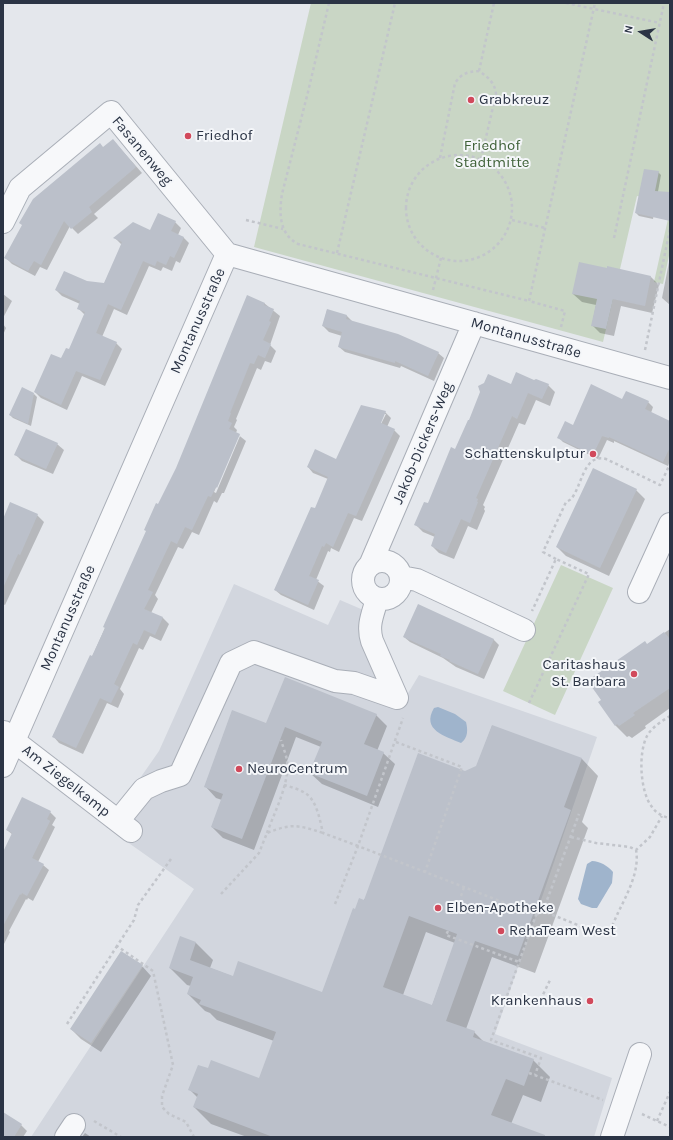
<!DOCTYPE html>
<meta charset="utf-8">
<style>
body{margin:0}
#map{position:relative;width:673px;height:1140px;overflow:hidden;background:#e4e7ec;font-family:Karla,sans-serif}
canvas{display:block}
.frame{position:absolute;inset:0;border:4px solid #2b3445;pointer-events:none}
.north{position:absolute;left:621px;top:12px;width:40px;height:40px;-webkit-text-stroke:3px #f4f6f9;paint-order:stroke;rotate:282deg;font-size:11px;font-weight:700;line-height:16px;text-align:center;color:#2b3445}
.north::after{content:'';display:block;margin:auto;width:14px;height:18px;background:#2b3445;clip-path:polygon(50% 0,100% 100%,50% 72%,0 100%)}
</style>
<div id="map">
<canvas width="673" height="1140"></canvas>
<div class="frame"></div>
<div class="north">N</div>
</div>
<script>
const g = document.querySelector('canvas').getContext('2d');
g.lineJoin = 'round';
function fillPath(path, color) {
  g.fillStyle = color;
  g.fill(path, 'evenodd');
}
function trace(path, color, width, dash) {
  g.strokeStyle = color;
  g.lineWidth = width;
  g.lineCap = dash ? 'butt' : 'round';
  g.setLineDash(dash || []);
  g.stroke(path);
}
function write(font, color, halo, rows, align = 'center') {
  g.font = font + ' Karla,sans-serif';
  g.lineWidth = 4;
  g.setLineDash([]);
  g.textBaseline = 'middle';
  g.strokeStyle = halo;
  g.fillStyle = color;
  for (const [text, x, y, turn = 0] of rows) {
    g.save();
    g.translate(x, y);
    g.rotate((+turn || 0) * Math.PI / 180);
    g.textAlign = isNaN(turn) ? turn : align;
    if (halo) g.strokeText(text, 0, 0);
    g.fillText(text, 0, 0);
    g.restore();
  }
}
fillPath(new Path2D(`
 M 234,584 L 328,625 L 340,600 L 382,618 L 376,632 L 407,695 L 419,675 L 597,737 L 495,1034 L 612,1078 L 594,1137 L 31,1137 L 194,889 L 106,827 L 159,751 Z`), '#d2d6de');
fillPath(new Path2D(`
 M 311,3 L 670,3 L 670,203 L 637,196 L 603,342 L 254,247 Z
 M 670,210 L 670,251 L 663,284 L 654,282 Z
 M 561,565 L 613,588 L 555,715 L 503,691 Z`), '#c9d6c5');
fillPath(new Path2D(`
 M 438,707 L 455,714 L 466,722 C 468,730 468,738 461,743 C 445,736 421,730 434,708 Z
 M 592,861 C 600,861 608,866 613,872 L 612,883 L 597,908 L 592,908 L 581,904 L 578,899 L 587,864 Z`), '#9fb4cc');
fillPath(new Path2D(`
 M 113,140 L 142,173 L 94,214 L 98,218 L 78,234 L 70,226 L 47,270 L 40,267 L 35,276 L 12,264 L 6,258 L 103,148 Z
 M 658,172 L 661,175 L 653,219 L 639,216 L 636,213 Z
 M 175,222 L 181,228 L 178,235 L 183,237 L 189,243 L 180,263 L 176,261 L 172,271 L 163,267 L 161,271 L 149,266 L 127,315 L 114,309 L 102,337 L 116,343 L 122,349 L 105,386 L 82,376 L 67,410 L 41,398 L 35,392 L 70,350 L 85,315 L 78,308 L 80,304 L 62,296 L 56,290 L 87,282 L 104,284 L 122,245 L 115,238 L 151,231 Z
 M 670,257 L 670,305 L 662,298 Z
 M 651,277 L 659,285 L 652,313 L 621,306 L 614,336 L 600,333 L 592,325 L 596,305 L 582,302 L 573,294 Z
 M 3,294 L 12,301 L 3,318 Z
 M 264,303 L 280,316 L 270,345 L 276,351 L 271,363 L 265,361 L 261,370 L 257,368 L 236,419 L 237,420 L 234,427 L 237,430 L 236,433 L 246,441 L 224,493 L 222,493 L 217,503 L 214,501 L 199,535 L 192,532 L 183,549 L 178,547 L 155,595 L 158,599 L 151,613 L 163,618 L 169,624 L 161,641 L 150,636 L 143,650 L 139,648 L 120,689 L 124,694 L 118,708 L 107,703 L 83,754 L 59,743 L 53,736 L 92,657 L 159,506 ZM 238,436 L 240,436 L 216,493 L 214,492 Z
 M 327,310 L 347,316 L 353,322 L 438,353 L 444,358 L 434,381 L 401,366 L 400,368 L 345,352 L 339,347 L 342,336 L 329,332 L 323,326 Z
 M 3,324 L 6,328 L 3,335 Z
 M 534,381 L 548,385 L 555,392 L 550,406 L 536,400 L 525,425 L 519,423 L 483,505 L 485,507 L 484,509 L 485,511 L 477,530 L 468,526 L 454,559 L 439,553 L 432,546 L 435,537 L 423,532 L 416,525 L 428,504 L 456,450 L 511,385 Z
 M 34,394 L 37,397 L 31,426 L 13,418 L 10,415 Z
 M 622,400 L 648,402 L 653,407 L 651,413 L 670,422 L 670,461 L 668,466 L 614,441 L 614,443 L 607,440 L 598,459 L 563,442 L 558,437 L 573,426 Z
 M 385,412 L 391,418 L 387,427 L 394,430 L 400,436 L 362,521 L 354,518 L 339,552 L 331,548 L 330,552 L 328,551 L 316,580 L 324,586 L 314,610 L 281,595 L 275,590 L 315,510 L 328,479 L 313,473 L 308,467 L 337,460 ZM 383,414 L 386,414 L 379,428 Z
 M 57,444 L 64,450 L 53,474 L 22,461 L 15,454 Z
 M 636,490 L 645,499 L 609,576 L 566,556 L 557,547 Z
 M 37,515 L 44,522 L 5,605 L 3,604 L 3,521 Z
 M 670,629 L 670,708 L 645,726 L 646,728 L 632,738 L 629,736 L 627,737 L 615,725 L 647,645 Z
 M 404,637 L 493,639 L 499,645 L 484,679 L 456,667 L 443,658 L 410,642 Z
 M 376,715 L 387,726 L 377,751 L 383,753 L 395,764 L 378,807 L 322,784 L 310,773 L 321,747 L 296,737 L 254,850 L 223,838 L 212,827 L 222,800 L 216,798 L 205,786 L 267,724 Z
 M 492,726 L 582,759 L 598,776 L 582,822 L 588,828 L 535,973 L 492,957 L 466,1029 L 474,1032 L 484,1042 L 533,1060 L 550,1077 L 541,1102 L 523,1095 L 511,1124 L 547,1137 L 247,1137 L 211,1124 L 194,1107 L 198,1098 L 190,1090 L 208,1069 L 260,1079 L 274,1041 L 217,1020 L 210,1013 L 205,1011 L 188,994 L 191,986 L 187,985 L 170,968 L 181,938 L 196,943 L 213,960 L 210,968 L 234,977 L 323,993 L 356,910 L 465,772 L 477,767 ZM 426,932 L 455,943 L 432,1006 L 403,995 Z
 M 50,812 L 56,818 L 52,825 L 55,827 L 38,862 L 43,865 L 49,870 L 33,901 L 28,898 L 27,900 L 26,899 L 9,931 L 10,932 L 3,946 L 3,854 L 13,835 L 7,830 Z
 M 142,966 L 151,976 L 101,1052 L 81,1039 L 71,1029 Z
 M 3,1113 L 21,1125 L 27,1131 L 23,1137 L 3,1137 Z
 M 85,1133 L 91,1137 L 82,1137 Z`), '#0003');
fillPath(new Path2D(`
 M 113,139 L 136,167 L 89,207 L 92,212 L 71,229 L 64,221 L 41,265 L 34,261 L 28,271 L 4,258 L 22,225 L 19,223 L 33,199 L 100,143 L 103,147 Z
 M 644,169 L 659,171 L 655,191 L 670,192 L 670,221 L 635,213 Z
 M 158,213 L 176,221 L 171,231 L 184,237 L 174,258 L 170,256 L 166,265 L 157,261 L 155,266 L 143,261 L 121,310 L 108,304 L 96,333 L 117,342 L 100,380 L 76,371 L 61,405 L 34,392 L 51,354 L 61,358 L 66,348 L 69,349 L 85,312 L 77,309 L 80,301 L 55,290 L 64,271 L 87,281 L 104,283 L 122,242 L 113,238 L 133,222 L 150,230 Z
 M 579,262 L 607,268 L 607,266 L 651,276 L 645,306 L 613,299 L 606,329 L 591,326 L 597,299 L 572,294 Z
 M 247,295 L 265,303 L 264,305 L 274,309 L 269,321 L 271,322 L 263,340 L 271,344 L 265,358 L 258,355 L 254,364 L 250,363 L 230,413 L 231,413 L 228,421 L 232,423 L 229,429 L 240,434 L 217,488 L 216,487 L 211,497 L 208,496 L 192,530 L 185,527 L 177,544 L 171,541 L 148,590 L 153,592 L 144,609 L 163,617 L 155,635 L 144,630 L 137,645 L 133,643 L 114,684 L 119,687 L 111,703 L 100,698 L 76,748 L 52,737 L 90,655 L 92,656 L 105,628 L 103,627 L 146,531 L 144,530 L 156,503 L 158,504 L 176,468 Z
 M 327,309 L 347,315 L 346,319 L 398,334 L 439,352 L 428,376 L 395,361 L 395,363 L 338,347 L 342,332 L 322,326 Z
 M 516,372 L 534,380 L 536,379 L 549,384 L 542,399 L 528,393 L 517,419 L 512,416 L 476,498 L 478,499 L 477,502 L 478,502 L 470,523 L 461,519 L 446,553 L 431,546 L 435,534 L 414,525 L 424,502 L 428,503 L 451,447 L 455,449 L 468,420 L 469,420 L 480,392 L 478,386 L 484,383 L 488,374 L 511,384 Z
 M 591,384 L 622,399 L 626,391 L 649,401 L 645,409 L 670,421 L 670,447 L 663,462 L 609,437 L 609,438 L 602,436 L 593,455 L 557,438 L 565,421 L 573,425 Z
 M 22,387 L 34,393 L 28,424 L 9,415 Z
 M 361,405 L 386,411 L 381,423 L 395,429 L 356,516 L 348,513 L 333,547 L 326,543 L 324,547 L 322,546 L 309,576 L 319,580 L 308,605 L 274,590 L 311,507 L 315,508 L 328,477 L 307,467 L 315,449 L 336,459 Z
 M 26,429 L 58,443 L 46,469 L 14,455 Z
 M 593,468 L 637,489 L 600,568 L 556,547 Z
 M 10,502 L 38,514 L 20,555 L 18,554 L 3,588 L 3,519 Z
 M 418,604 L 494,639 L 478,674 L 449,661 L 450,660 L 440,656 L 441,654 L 403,637 Z
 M 664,632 L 670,639 L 670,688 L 633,713 L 635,715 L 619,726 L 617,724 L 615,726 L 598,702 L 601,700 L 589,683 L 592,682 L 590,679 L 645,641 L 647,644 Z
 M 285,677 L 377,714 L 364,744 L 384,752 L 367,796 L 309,773 L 322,742 L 285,727 L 242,839 L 211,827 L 223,794 L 204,787 L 232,710 L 266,723 Z
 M 492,725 L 582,758 L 564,807 L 571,810 L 518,956 L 475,941 L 446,1021 L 475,1031 L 473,1037 L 534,1059 L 524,1086 L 506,1079 L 491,1115 L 545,1135 L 545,1137 L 273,1137 L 193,1107 L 198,1094 L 188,1090 L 198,1065 L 208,1068 L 211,1060 L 259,1078 L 276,1032 L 199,1004 L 201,1000 L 187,994 L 193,977 L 169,968 L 180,936 L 196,942 L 190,960 L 233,976 L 238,961 L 322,992 L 353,908 L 355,909 L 359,898 L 364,900 L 418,753 L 465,771 L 476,766 ZM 409,916 L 457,934 L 432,1005 L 383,987 Z
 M 22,797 L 51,811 L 47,819 L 50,821 L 32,858 L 44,864 L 27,896 L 22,893 L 21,895 L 20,894 L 3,926 L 3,852 L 12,833 L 6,830 Z
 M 121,951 L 143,965 L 91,1043 L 70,1029 Z
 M 3,1112 L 22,1124 L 14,1137 L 3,1137 Z`), '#bbc0ca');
const minor = new Path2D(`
 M 3,222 L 20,188 L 111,112 L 227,254
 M 227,254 L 670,378
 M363 580a19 19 0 1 1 38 0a19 19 0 1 1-38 0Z
 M 371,563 L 474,323
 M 401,577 L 417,580 L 524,630
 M 639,592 L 670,524
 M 4,732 L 14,741 L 131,831
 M 3,766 L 227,254
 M 118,821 L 144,789 L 161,781 L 180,775 L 231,663 L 254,652 L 335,681 L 354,683 L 397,698 L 372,641 C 367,625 373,614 377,599
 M 66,1137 L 74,1125
 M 612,1137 L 640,1054`);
trace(minor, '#a9aeb7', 24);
trace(new Path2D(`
 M 329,3 L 308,92 L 282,194 C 279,213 279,234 298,244 L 529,301
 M 566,3 L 660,23
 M 479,71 L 494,3
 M406 208a53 53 0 1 1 106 0a53 53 0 1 1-106 0Z
 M 440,158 L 455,83 C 462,73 467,72 479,71 C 488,77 495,83 496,94 L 481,159
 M 246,220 L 283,229
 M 512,220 L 545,228
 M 614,238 L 664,3
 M 337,253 L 395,3
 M 433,290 L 441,258
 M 561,327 L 565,311 L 529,301 L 595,3
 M 645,350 L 670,229
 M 556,559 L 543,552 L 566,502 C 568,501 570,500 571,499 C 582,487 583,453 606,459 L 660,485 L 670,464
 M 529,703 L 589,574 L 556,559 L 532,611
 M 670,716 C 662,721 652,727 647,736 C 638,753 640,792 652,807 C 656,813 663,817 670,818
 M 396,742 L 462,767 L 425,872
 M 284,785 C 291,787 299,789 305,793 C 317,800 320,821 323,833 L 358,846 L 403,718
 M 267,833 C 274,813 290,783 287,761 C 286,754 283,747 281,740
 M 571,837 L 596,843 L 630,847 L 636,850 L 650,837 L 662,816
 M 171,859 L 138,905 L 134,920 L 117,946 L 153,971 L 173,1065 L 162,1096 L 162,1107 L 169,1114 L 186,1122 L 194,1137
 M 221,894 L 259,853 L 267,833 C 292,823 298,825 323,833
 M 461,896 L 464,887
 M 335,904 L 358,846 L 536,915 L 491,1040 L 541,1058 L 535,1075
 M 543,911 L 579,814
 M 536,915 L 543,911 L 595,932 C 599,933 603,934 607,931 C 613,928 615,918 618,913 C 627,894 640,871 636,850
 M 448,931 L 446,935 L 519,962
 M 538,1005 L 551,978
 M 67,1024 L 117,946
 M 529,1073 L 603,1100
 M 642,1114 L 670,1127
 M 94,1121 L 121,1137
 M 657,1121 L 670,1092`), '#c2c5cb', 2.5, [3, 3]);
trace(minor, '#f7f8fa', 22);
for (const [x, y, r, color] of [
 [471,100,4,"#d1495b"],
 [188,136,4,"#d1495b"],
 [593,454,4,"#d1495b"],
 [634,674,4,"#d1495b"],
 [239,769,4,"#d1495b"],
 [438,908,4,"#d1495b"],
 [501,931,4,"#d1495b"],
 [590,1001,4,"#d1495b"]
]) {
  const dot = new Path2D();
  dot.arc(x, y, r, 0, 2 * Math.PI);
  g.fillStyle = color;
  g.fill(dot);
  trace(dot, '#f4f6f9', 1.5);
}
write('15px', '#2b3445', '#f4f6f9', [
 ["Grabkreuz",479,100],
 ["Friedhof",196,136],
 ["Schattenskulptur",585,454,"right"],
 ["Caritashaus",626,665,"right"],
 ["St. Barbara",626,682,"right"],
 ["NeuroCentrum",247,769],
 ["Elben-Apotheke",446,908],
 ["RehaTeam West",509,931],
 ["Krankenhaus",582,1001,"right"]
], 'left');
write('15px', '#3f6138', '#f4f6f9', [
 ["Friedhof",492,146],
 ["Stadtmitte",492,163]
]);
write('15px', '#2b3445', '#f4f6f9', [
 ["Fasanenweg",142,151,50],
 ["Montanusstraße",198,321,-66],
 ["Montanusstraße",526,338,16],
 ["Jakob-Dickers-Weg",423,443,-67],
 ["Montanusstraße",68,618,-66],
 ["Am Ziegelkamp",66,781,38]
]);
</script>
